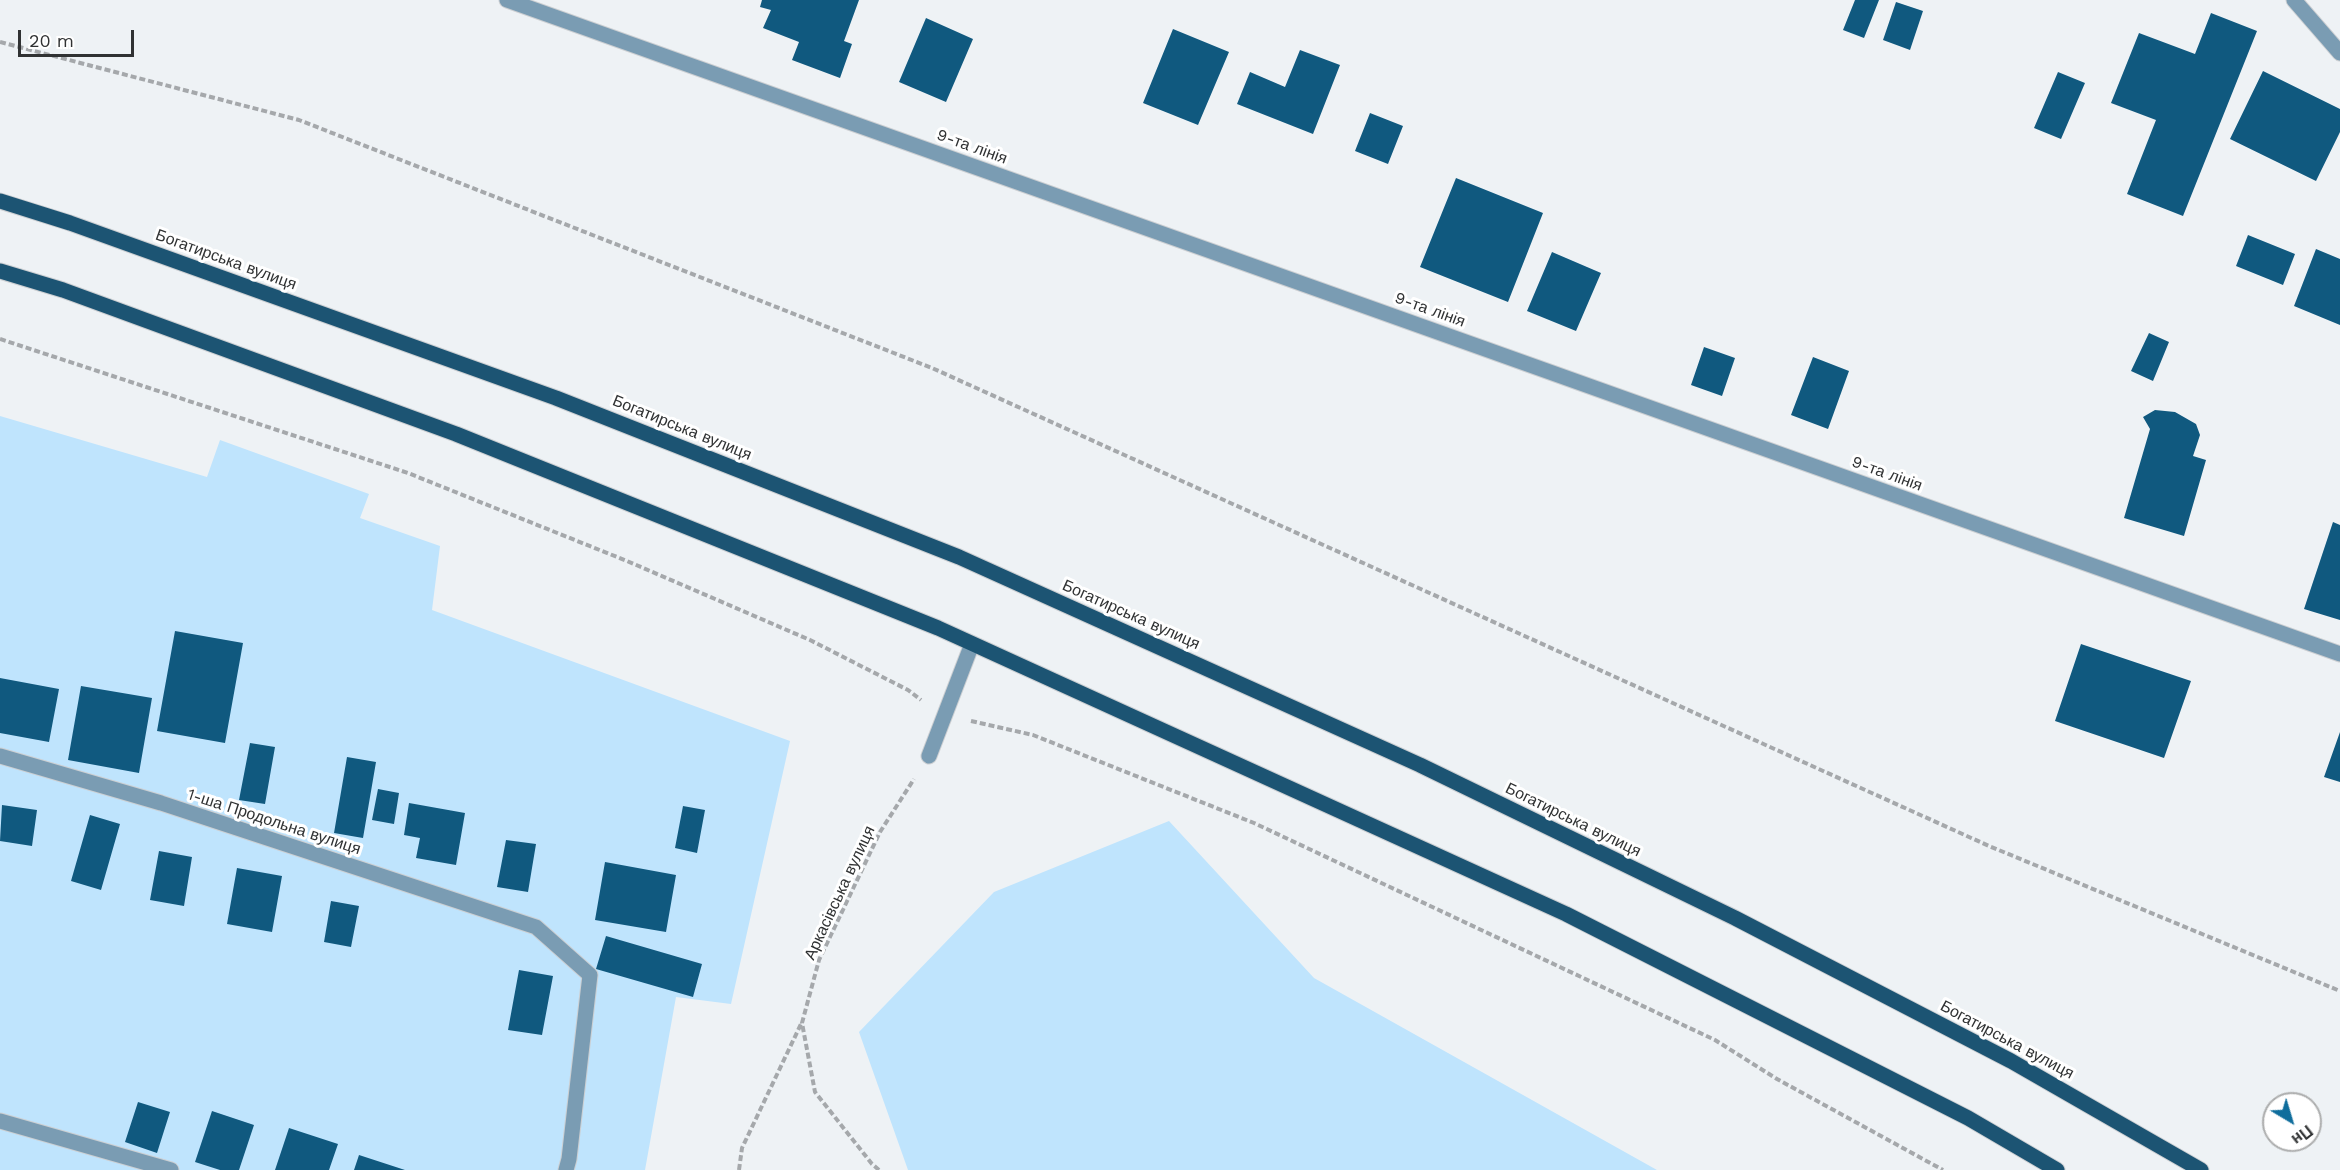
<!DOCTYPE html>
<meta charset="utf-8">
<style>
body{margin:0}
#map{position:relative;width:2340px;height:1170px;overflow:hidden;background:#eef2f5;font-family:"Work Sans",sans-serif}
canvas{display:block}
.north{position:absolute;left:2262px;top:1092px;width:60px;height:60px;box-sizing:border-box;background:#fff;border:2px solid #acadad;border-radius:50%;rotate:142deg;font-size:16px;font-weight:700;line-height:24px;text-align:center;color:#303233}
.north::after{content:'';display:block;margin:auto;width:21px;height:27px;background:#0f6d9c;clip-path:polygon(50% 0,100% 100%,50% 72%,0 100%)}
.scale{position:absolute;left:18px;top:30px;width:116px;height:27px;box-sizing:border-box;border:3px solid #303233;border-top:0;padding-left:8px;font-size:18px;line-height:21px;white-space:nowrap;color:#303233;-webkit-text-stroke:4px #fff;paint-order:stroke}
</style>
<div id="map">
<canvas width="2340" height="1170"></canvas>
<div class="north">Пн</div>
<div class="scale">20 m</div>
</div>
<script>
const g = document.querySelector('canvas').getContext('2d');
g.lineJoin = 'round';
function fillPath(path, color) {
  g.fillStyle = color;
  g.fill(path, 'evenodd');
}
function trace(path, color, width, dash) {
  g.strokeStyle = color;
  g.lineWidth = width;
  g.lineCap = dash ? 'butt' : 'round';
  g.setLineDash(dash || []);
  g.stroke(path);
}
function write(font, color, halo, rows, align = 'center') {
  g.font = font + ' "Work Sans",sans-serif';
  g.lineWidth = 6;
  g.setLineDash([]);
  g.textBaseline = 'middle';
  g.strokeStyle = halo;
  g.fillStyle = color;
  for (const [text, x, y, turn = 0] of rows) {
    g.save();
    g.translate(x, y);
    g.rotate((+turn || 0) * Math.PI / 180);
    g.textAlign = isNaN(turn) ? turn : align;
    if (halo) g.strokeText(text, 0, 0);
    g.fillText(text, 0, 0);
    g.restore();
  }
}
fillPath(new Path2D(`
 M 0,416 L 207,477 L 220,440 L 369,494 L 360,518 L 440,546 L 432,610 L 790,741 L 731,1004 L 676,997 L 645,1170 L 0,1170 Z
 M 1169,821 L 1314,978 L 1657,1170 L 908,1170 L 859,1032 L 994,892 Z`), '#bfe4fd');
fillPath(new Path2D(`
 M 762,0 L 859,0 L 844,41 L 852,44 L 840,78 L 792,60 L 799,42 L 763,28 L 771,10 L 760,7 Z
 M 1855,0 L 1879,0 L 1864,38 L 1843,30 Z
 M 1896,2 L 1923,11 L 1910,50 L 1883,40 Z
 M 2211,13 L 2257,31 L 2183,216 L 2127,194 L 2156,120 L 2111,103 L 2139,33 L 2195,54 Z
 M 926,18 L 973,39 L 946,102 L 899,82 Z
 M 1173,29 L 1229,52 L 1198,125 L 1143,103 Z
 M 1300,50 L 1340,65 L 1313,134 L 1237,104 L 1250,72 L 1285,87 Z
 M 2263,71 L 2340,109 L 2340,132 L 2316,181 L 2230,139 Z
 M 2058,72 L 2085,83 L 2061,139 L 2034,128 Z
 M 1370,113 L 1403,126 L 1388,164 L 1355,151 Z
 M 1456,178 L 1543,213 L 1508,302 L 1420,267 Z
 M 2248,235 L 2295,254 L 2283,285 L 2236,266 Z
 M 2316,249 L 2340,259 L 2340,325 L 2294,306 Z
 M 1552,252 L 1601,273 L 1576,331 L 1527,311 Z
 M 2149,333 L 2169,342 L 2153,381 L 2131,371 Z
 M 1704,347 L 1735,358 L 1722,396 L 1691,385 Z
 M 1813,357 L 1849,371 L 1828,429 L 1791,415 Z
 M 2155,410 L 2175,412 L 2196,424 L 2200,435 L 2193,456 L 2206,460 L 2184,536 L 2124,518 L 2150,429 L 2143,417 Z
 M 2333,522 L 2340,525 L 2340,620 L 2304,609 Z
 M 175,631 L 243,643 L 225,743 L 157,731 Z
 M 2081,644 L 2191,681 L 2164,758 L 2055,721 Z
 M 0,678 L 59,689 L 49,742 L 0,733 Z
 M 81,686 L 152,698 L 139,773 L 68,760 Z
 M 2340,732 L 2340,782 L 2324,777 Z
 M 250,743 L 275,747 L 265,804 L 239,800 Z
 M 347,757 L 376,762 L 363,838 L 334,833 Z
 M 378,789 L 399,793 L 394,824 L 372,820 Z
 M 409,803 L 465,813 L 456,865 L 416,858 L 420,838 L 404,835 Z
 M 2,805 L 37,810 L 32,846 L 0,841 Z
 M 683,806 L 705,810 L 697,853 L 675,848 Z
 M 90,815 L 120,824 L 101,890 L 71,881 Z
 M 506,840 L 536,844 L 528,892 L 497,887 Z
 M 159,851 L 192,857 L 184,906 L 150,900 Z
 M 605,862 L 676,875 L 666,932 L 595,920 Z
 M 237,868 L 282,876 L 272,932 L 227,924 Z
 M 331,901 L 359,906 L 351,947 L 324,942 Z
 M 606,936 L 702,964 L 693,997 L 596,969 Z
 M 519,970 L 553,976 L 542,1035 L 508,1030 Z
 M 138,1102 L 170,1112 L 157,1153 L 125,1142 Z
 M 212,1111 L 254,1125 L 239,1170 L 220,1170 L 195,1162 Z
 M 289,1128 L 338,1144 L 329,1170 L 275,1170 Z
 M 359,1155 L 405,1170 L 354,1170 Z`), '#10597f');
const minor = new Path2D(`
 M 507,0 L 2340,654
 M 2294,0 L 2340,53
 M 0,756 L 161,803 L 536,927 L 590,975 L 569,1159 L 566,1170
 M 929,756 L 972,644
 M 0,1121 L 171,1170`);
const major = new Path2D(`
 M 0,201 L 70,223 L 556,398 L 959,557 L 1420,765 L 1735,918 L 2011,1061 L 2201,1170
 M 0,271 L 63,290 L 456,434 L 938,628 L 1566,914 L 1968,1118 L 2057,1170`);
trace(minor, '#cccfd2', 17);
trace(major, '#cccfd2', 17);
trace(new Path2D(`
 M 0,42 L 299,120 L 932,368 L 1989,846 L 2340,991
 M 0,339 L 408,473 L 627,561 L 810,640 L 908,690 L 921,700
 M 971,721 L 1033,735 L 1254,823 L 1715,1040 L 1777,1079 L 1943,1170
 M 739,1170 L 742,1148 L 801,1024
 M 879,1170 L 872,1164 L 815,1092 L 802,1023 L 819,960 L 880,832 L 914,779`), '#a5a8ab', 4, [6, 3]);
trace(minor, '#7a9cb3', 15);
trace(major, '#1c5473', 15);
write('16px', '#303233', '#fff', [
 ["9-та лінія",972,147,20],
 ["Богатирська вулиця",226,260,20],
 ["9-та лінія",1430,310,20],
 ["Богатирська вулиця",682,428,22],
 ["9-та лінія",1887,474,20],
 ["Богатирська вулиця",1131,615,24],
 ["Богатирська вулиця",1573,820,26],
 ["1-ша Продольна вулиця",274,822,18],
 ["Аркасівська вулиця",840,893,-65],
 ["Богатирська вулиця",2007,1040,28]
]);
</script>
